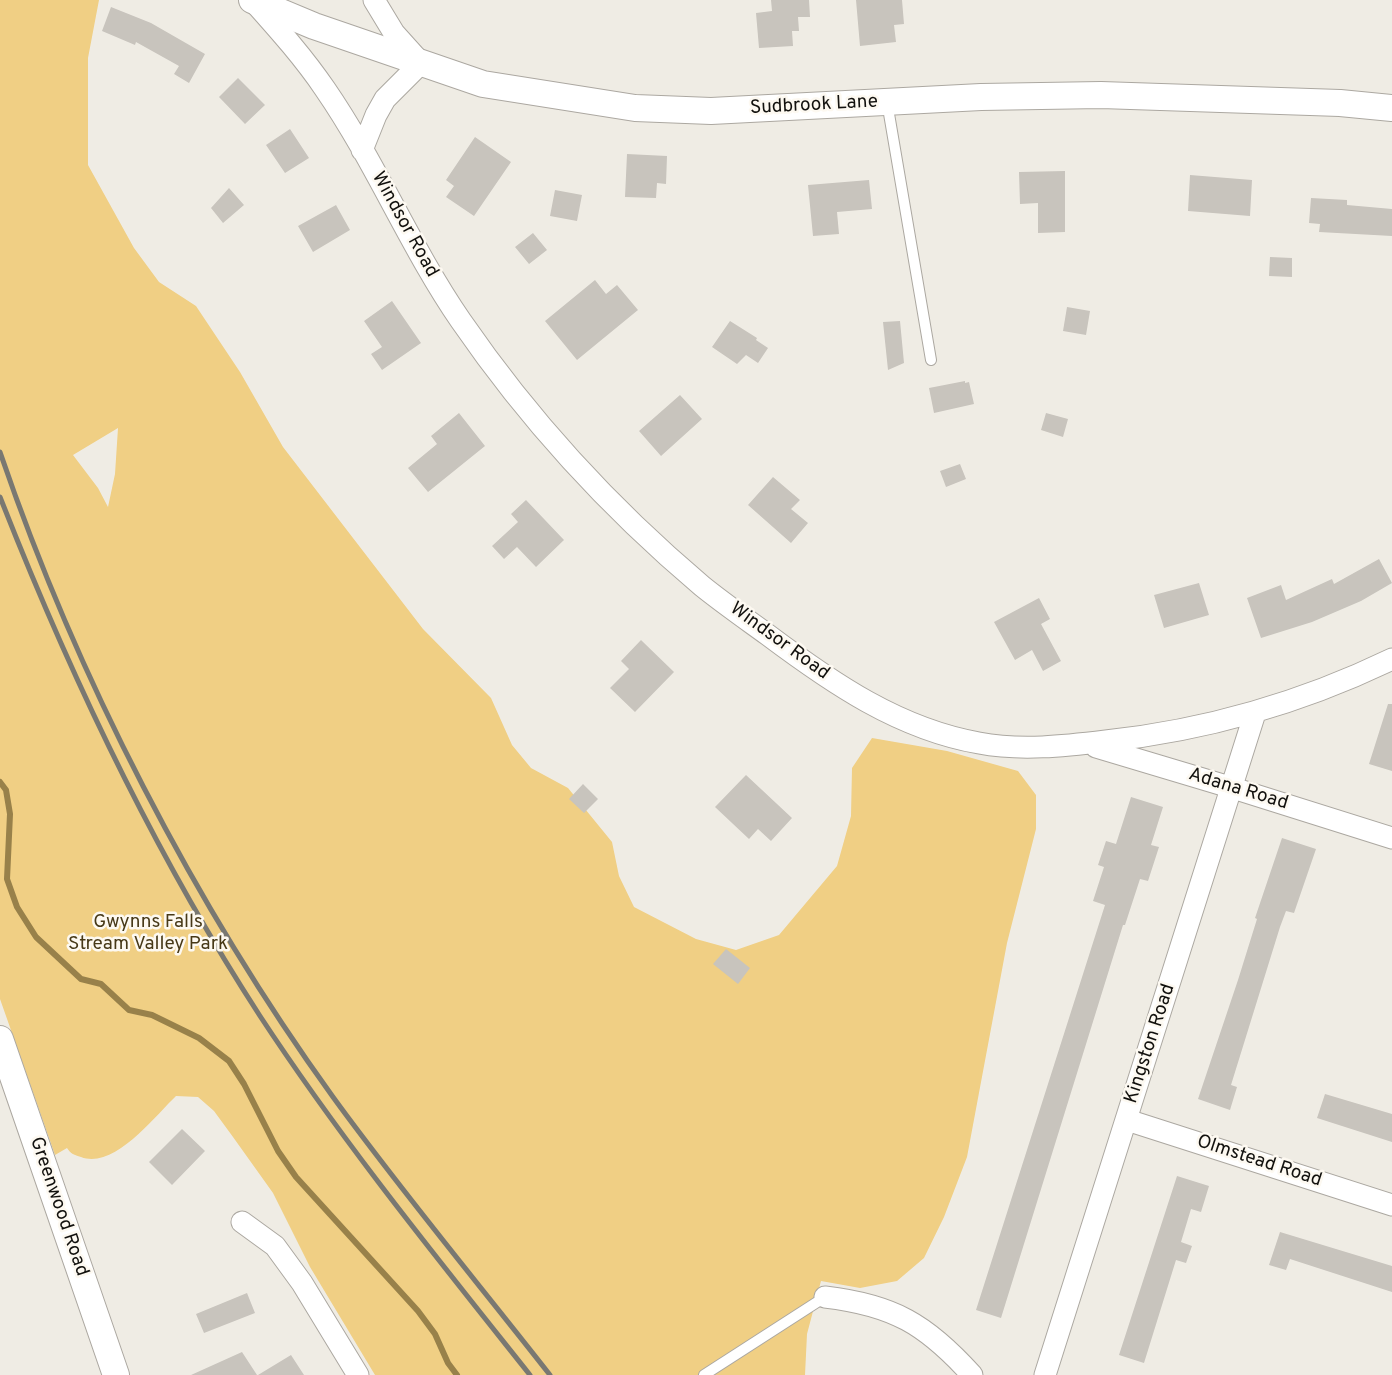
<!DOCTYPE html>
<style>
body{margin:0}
canvas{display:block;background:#efece4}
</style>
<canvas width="1392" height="1375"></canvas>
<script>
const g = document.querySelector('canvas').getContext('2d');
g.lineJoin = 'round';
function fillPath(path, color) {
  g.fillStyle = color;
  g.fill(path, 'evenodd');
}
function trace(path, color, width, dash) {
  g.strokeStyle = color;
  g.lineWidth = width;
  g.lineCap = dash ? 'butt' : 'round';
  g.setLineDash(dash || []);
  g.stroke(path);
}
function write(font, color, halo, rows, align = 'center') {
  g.font = font + ' Overpass,sans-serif';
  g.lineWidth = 5;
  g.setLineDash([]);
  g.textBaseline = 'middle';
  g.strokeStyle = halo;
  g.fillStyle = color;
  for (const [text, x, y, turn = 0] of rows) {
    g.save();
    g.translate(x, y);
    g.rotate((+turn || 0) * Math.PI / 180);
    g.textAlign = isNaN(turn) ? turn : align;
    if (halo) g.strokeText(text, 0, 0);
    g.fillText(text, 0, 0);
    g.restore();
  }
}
fillPath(new Path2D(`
 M 0,0 L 99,0 L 88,58 L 88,165 L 134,248 L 159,282 L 196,306 L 240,372 L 283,447 L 423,629 L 491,698 L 512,745 L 531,768 L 568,788 L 612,842 L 619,876 L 634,907 L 696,939 L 736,950 L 779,935 L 837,866 L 851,816 L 852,768 L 872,738 L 947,751 L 1018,771 L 1036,795 L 1036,829 L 1007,943 L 967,1157 L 944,1217 L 924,1258 L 897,1281 L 860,1288 L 821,1281 L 807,1334 L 805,1375 L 375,1375 L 310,1267 L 273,1193 L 233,1137 L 214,1111 L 198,1097 L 176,1096 C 155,1116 114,1170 81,1157 C 74,1155 71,1154 67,1148 L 55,1155 L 0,999 ZM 118,428 L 115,474 L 108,507 L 98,488 L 73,455 Z`), '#f0cf84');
trace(new Path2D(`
 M 0,782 L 6,790 L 10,814 L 7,879 L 17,907 L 36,937 L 81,979 L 101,984 L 129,1010 L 152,1015 L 199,1038 L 229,1061 L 244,1084 L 278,1151 L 296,1177 L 418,1311 L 435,1334 L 448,1363 L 457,1375`), '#98814a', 6);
fillPath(new Path2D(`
 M 771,0 L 809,0 L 810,17 L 798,17 L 799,31 L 792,31 L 793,46 L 759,48 L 756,13 L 772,11 Z
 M 856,0 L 902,0 L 904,24 L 894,25 L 896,42 L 860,46 Z
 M 111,7 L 151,23 L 205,54 L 189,83 L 174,74 L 179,66 L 136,42 L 135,45 L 102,31 Z
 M 238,78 L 265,105 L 245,124 L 219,97 Z
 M 290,129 L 309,158 L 285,173 L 266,145 Z
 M 475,137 L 511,162 L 474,216 L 446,197 L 454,186 L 446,180 Z
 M 627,154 L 667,156 L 666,184 L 657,183 L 656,198 L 625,197 Z
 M 1065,171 L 1065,232 L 1038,233 L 1038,203 L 1020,204 L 1019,172 Z
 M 1190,175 L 1252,180 L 1250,216 L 1188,211 Z
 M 869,180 L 872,209 L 837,212 L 839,234 L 813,236 L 808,185 Z
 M 229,188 L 244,205 L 223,223 L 211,208 Z
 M 555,190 L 582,195 L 577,221 L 550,216 Z
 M 1311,198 L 1347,200 L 1347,205 L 1392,209 L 1392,236 L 1319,232 L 1320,224 L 1309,223 Z
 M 336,205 L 350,230 L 313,252 L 298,226 Z
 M 533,233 L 547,250 L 529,264 L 515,247 Z
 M 1270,257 L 1292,258 L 1292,277 L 1269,276 Z
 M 595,280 L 606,294 L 617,285 L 638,310 L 577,360 L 545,321 Z
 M 392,301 L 421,343 L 382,370 L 371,354 L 382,347 L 364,321 Z
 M 1067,307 L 1090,311 L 1086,335 L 1063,331 Z
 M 730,321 L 757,338 L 756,340 L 768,348 L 758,363 L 746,355 L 737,364 L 712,347 Z
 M 900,321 L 904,363 L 888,370 L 883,322 Z
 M 965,381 L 965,383 L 969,382 L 974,404 L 934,413 L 929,388 Z
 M 680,395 L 702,419 L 661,456 L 639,431 Z
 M 459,413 L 485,446 L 428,492 L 408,468 L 437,444 L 431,436 Z
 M 1046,413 L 1068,419 L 1063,437 L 1041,430 Z
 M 960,464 L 966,479 L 946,487 L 940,471 Z
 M 773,477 L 800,500 L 791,509 L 808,523 L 791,543 L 748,505 Z
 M 526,500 L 564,540 L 536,567 L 517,547 L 504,559 L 492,546 L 518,522 L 511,514 Z
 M 1379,559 L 1392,583 L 1361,601 L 1312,622 L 1261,638 L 1247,598 L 1281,585 L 1286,600 L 1332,579 L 1334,584 Z
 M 1199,583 L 1209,615 L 1164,628 L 1154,595 Z
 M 1039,598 L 1050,619 L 1041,624 L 1061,661 L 1043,671 L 1032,650 L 1015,660 L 994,622 Z
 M 641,640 L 674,672 L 635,712 L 610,688 L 629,669 L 621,661 Z
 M 1388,704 L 1392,704 L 1392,771 L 1369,764 Z
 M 746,775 L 792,818 L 771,841 L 758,829 L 749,839 L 715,807 Z
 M 583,784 L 598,799 L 584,813 L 569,799 Z
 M 1131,797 L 1163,807 L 1151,845 L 1159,847 L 1148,881 L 1140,879 L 1125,925 L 1123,925 L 1001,1318 L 976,1310 L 1105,905 L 1093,901 L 1104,867 L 1098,865 L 1106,841 L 1116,844 Z
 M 1282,838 L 1316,849 L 1294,913 L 1286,911 L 1280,927 L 1231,1085 L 1237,1087 L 1230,1110 L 1198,1099 L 1238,980 L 1257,919 L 1255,918 Z
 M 726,949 L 750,968 L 738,984 L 713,964 Z
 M 1325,1094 L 1392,1114 L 1392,1142 L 1317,1118 Z
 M 182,1129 L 205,1151 L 172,1185 L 149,1162 Z
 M 1177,1176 L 1209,1186 L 1201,1212 L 1191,1209 L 1181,1242 L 1192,1246 L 1186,1263 L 1176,1260 L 1144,1363 L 1119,1355 Z
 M 1280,1232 L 1392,1266 L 1392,1292 L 1290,1259 L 1286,1270 L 1269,1265 Z
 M 247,1293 L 255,1313 L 204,1333 L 196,1314 Z
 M 242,1352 L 257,1375 L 191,1375 Z
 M 291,1355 L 304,1375 L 258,1375 Z`), '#c8c4bd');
const service = new Path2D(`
 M 887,102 L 931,360
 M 704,1375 L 825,1297`);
const minor = new Path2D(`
 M 254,2 C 279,30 304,58 325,89 C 376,163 410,247 461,321 C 529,420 611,509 702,586 C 723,603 746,619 768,635 C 832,683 899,729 979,743 C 1020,751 1065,746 1106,741 C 1207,730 1301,703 1392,659
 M 362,150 L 376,115 L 385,99 L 421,63 L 394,33 L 374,0
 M 1096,747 L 1233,788 L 1392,838
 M 1127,1120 L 1392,1205
 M 242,1222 L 275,1246 L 302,1283 L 358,1375
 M 825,1297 C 893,1305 926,1324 972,1375
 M 1045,1375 L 1255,713`);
const tertiary = new Path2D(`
 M 252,0 L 314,26 L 483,84 L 635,108 L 711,111 L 981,97 L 1101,95 L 1340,103 L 1392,108
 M 0,1039 L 116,1375`);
trace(service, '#aca8a1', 12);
trace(minor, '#aca8a1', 23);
trace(tertiary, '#aca8a1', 28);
trace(service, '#fff', 10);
trace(minor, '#fff', 21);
trace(tertiary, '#fff', 26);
trace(new Path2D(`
 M 0,452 C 76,675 195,906 333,1097 C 402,1192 478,1283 550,1375
 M 0,497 C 71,678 154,853 260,1016 C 342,1141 437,1258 530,1375`), '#797872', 5);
write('19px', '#12110e', '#fdf9f1', [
 ["Sudbrook Lane",814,106,-3],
 ["Windsor Road",404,225,61],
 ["Windsor Road",779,642,36],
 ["Adana Road",1238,790,17],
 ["Kingston Road",1151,1044,-72],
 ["Olmstead Road",1259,1162,18],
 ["Greenwood Road",58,1207,71]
]);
write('19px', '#473917', '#fdf9f1', [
 ["Gwynns Falls",148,923],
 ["Stream Valley Park",148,945]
]);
</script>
